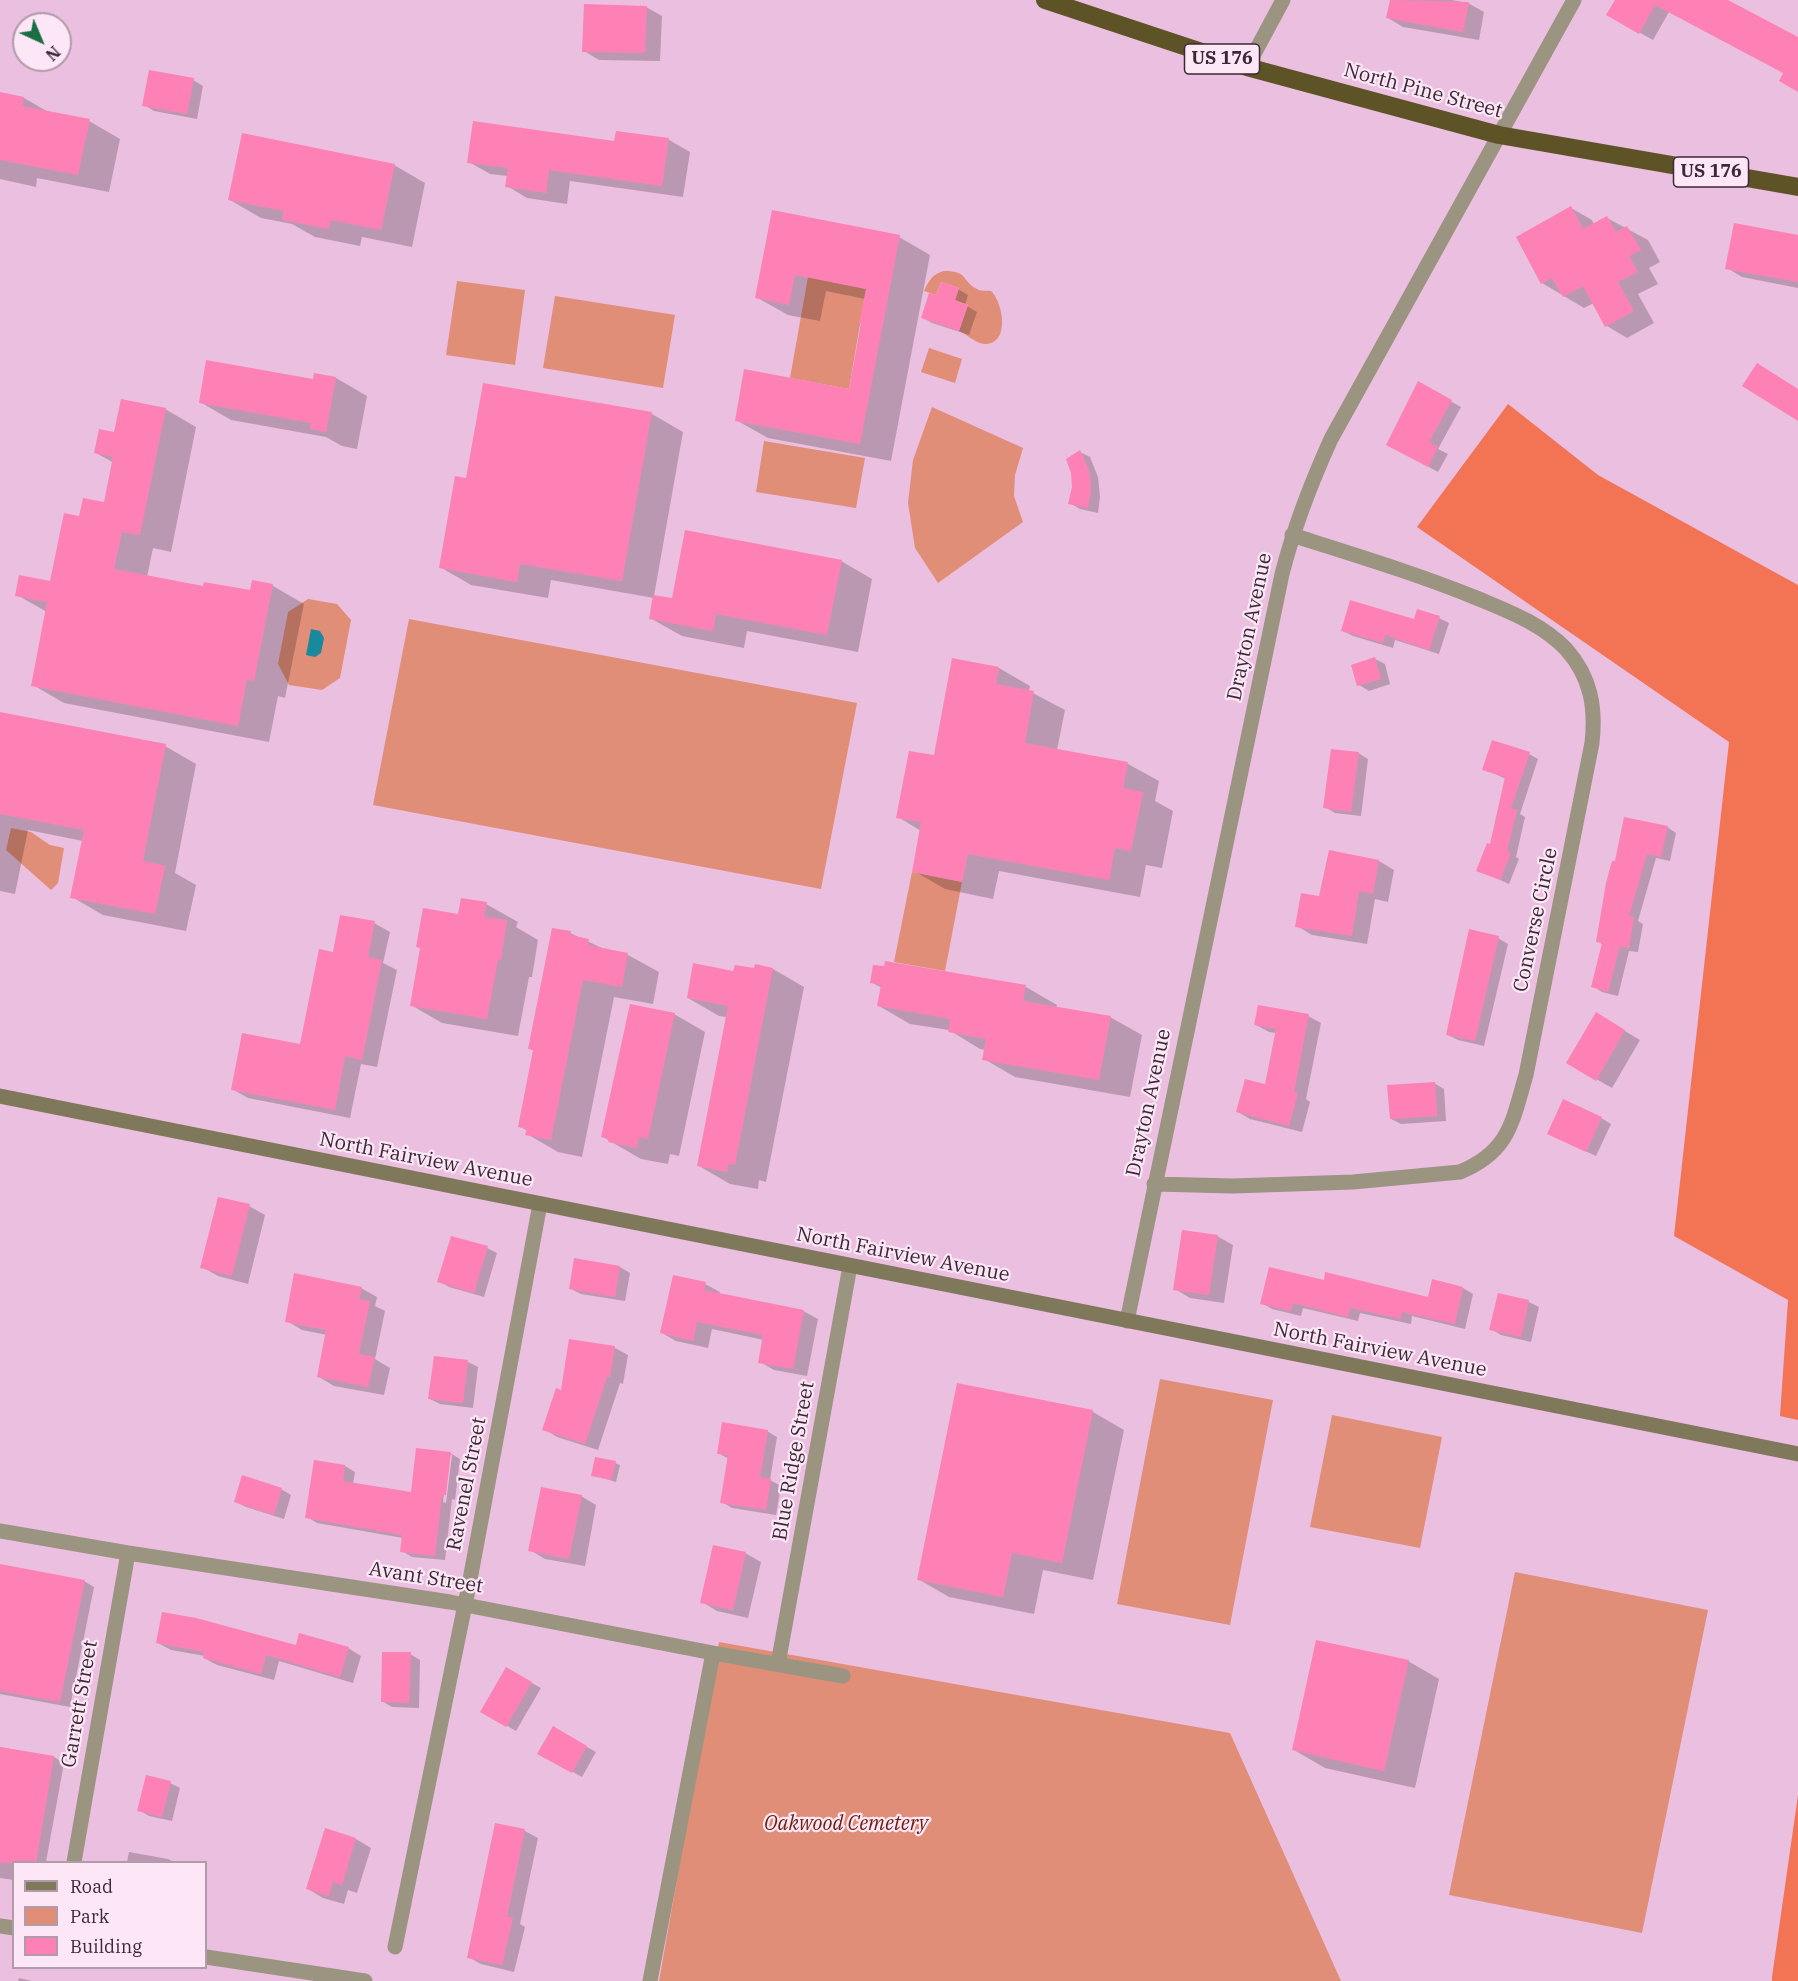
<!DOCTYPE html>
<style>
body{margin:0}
#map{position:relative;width:1798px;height:1981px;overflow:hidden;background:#eabfdf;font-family:"IBM Plex Serif",serif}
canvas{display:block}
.legend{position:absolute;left:12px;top:1861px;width:195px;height:108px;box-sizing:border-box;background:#fde7f7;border:2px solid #af9baa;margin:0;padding:8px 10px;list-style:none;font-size:18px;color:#3a2a36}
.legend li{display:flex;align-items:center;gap:12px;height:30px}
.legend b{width:30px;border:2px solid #af9baa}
.north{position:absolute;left:12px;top:12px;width:60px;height:60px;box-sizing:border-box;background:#fde7f7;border:2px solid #af9baa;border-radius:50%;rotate:136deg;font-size:16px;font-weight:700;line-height:24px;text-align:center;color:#3a2a36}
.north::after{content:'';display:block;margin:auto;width:21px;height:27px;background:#186f42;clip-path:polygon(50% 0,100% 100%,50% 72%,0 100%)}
</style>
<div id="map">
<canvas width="1798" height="1981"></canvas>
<ul class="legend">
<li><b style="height:8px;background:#80785b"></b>Road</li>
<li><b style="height:16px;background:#e18e78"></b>Park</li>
<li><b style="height:16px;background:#fe81b5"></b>Building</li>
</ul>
<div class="north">N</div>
</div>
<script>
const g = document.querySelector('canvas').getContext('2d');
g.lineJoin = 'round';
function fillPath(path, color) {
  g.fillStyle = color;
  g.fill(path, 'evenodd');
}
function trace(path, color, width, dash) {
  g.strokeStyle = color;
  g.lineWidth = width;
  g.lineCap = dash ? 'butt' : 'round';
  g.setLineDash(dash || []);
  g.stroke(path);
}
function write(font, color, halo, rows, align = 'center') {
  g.font = font + ' "IBM Plex Serif",serif';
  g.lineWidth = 4.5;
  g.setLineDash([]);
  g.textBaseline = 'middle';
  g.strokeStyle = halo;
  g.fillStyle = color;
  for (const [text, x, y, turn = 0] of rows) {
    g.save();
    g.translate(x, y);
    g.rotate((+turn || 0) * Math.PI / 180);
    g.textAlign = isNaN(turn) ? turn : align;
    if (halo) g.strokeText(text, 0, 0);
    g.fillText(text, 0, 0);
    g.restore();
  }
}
fillPath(new Path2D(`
 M 944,271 C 969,271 961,281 977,289 C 982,292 986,290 991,291 C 1003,302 1011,345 984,344 C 975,343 967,334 959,331 L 968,305 L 955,300 L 959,288 L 941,282 L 936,295 L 924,291 C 929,281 932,274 944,271 Z
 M 808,277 L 866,289 L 849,389 L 790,378 Z
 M 457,281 L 525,290 L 515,365 L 446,355 Z
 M 555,296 L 675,315 L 663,388 L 543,368 Z
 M 929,348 L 962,359 L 955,383 L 921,372 Z
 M 932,407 L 1023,448 L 1015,475 L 1014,496 L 1023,522 L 938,583 L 915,548 L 908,503 L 913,460 Z
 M 764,441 L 865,458 L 856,508 L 756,492 Z
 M 308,599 L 337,604 L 351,620 L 340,678 L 322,690 L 289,685 L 278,664 L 288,612 Z
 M 409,619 L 857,703 L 821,889 L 373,805 Z
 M 11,828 L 31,832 L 50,845 L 64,848 L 58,883 L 51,890 L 6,850 Z
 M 912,872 L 962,882 L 945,971 L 894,962 Z
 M 1160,1379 L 1273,1400 L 1230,1625 L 1117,1604 Z
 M 1332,1415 L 1442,1437 L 1420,1548 L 1310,1527 Z
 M 1515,1572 L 1708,1610 L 1642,1933 L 1449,1895 Z
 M 719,1642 L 1230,1733 L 1341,1981 L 659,1981 Z`), '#e18e78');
fillPath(new Path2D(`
 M 1508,404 L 1598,475 L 1798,585 L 1798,1420 L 1780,1416 L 1788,1300 L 1674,1236 L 1729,742 L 1417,527 Z
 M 1798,1795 L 1798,1981 L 1772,1981 L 1772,1977 Z`), '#f27455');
fillPath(new Path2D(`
 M 311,629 L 320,631 L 324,638 L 321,653 L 315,657 L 306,655 Z`), '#19899e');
fillPath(new Path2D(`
 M 1391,0 L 1452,0 L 1468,3 L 1484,12 L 1479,40 L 1403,27 L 1388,18 Z
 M 1617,0 L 1725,0 L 1798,38 L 1798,91 L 1785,73 L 1669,12 L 1653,40 L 1608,15 Z
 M 646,7 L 662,16 L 660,61 L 599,60 L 584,51 Z
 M 193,80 L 203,86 L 197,119 L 154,111 L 144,105 Z
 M 0,93 L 24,98 L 50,113 L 89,121 L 120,139 L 109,192 L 37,178 L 36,187 L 0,179 Z
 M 669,140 L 690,152 L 683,197 L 570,181 L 567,204 L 527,198 L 507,186 L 508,176 L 490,174 L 469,162 L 615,143 Z
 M 394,165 L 425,183 L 412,247 L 362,237 L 360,246 L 315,237 L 292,224 L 261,218 L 230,200 Z
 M 1571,208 L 1592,220 L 1594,224 L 1607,218 L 1648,240 L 1660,262 L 1649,268 L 1658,284 L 1638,294 L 1654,323 L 1627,338 L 1607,326 L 1594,303 L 1584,308 L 1542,283 Z
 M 773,212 L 899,237 L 930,255 L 891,461 L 768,438 L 736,420 L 850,391 L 865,299 L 826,291 L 820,321 L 788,315 L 756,297 Z
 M 1798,236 L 1798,288 L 1742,277 L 1727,268 Z
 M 958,289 L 968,295 L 965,305 L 977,312 L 969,335 L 932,323 L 922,317 L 937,297 Z
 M 336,378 L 367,396 L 357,449 L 342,446 L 326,437 L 231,420 L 200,402 Z
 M 1418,383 L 1461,407 L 1438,449 L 1448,454 L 1438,472 L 1398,450 Z
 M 484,385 L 652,414 L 683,432 L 654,596 L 673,600 L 841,561 L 872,579 L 858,652 L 747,631 L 744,648 L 682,636 L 650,618 L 654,598 L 551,580 L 548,598 L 471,585 L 440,567 L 467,480 Z
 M 165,409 L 196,427 L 171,552 L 153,548 L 147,577 L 204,588 L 251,592 L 253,582 L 273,586 L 304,604 L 285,698 L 278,696 L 269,742 L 64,703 L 33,685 L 47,612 L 17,595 L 52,583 L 81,518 L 105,504 L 114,463 L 96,453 L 115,434 Z
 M 1080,452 L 1090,457 L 1098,477 L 1100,497 L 1098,513 L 1080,509 L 1070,503 Z
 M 1439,618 L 1449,623 L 1439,654 L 1395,640 L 1393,648 L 1353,636 L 1343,631 Z
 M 1375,659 L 1385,664 L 1390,684 L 1369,691 L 1359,685 Z
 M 954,660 L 999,668 L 1030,686 L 1029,691 L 1065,710 L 1057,750 L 1128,764 L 1159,781 L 1155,801 L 1173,811 L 1162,868 L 1146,865 L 1140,897 L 999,871 L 993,899 L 945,889 L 914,871 L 921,831 L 898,817 L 935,757 Z
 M 0,714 L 165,746 L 196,764 L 175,873 L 196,885 L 186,931 L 103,915 L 72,897 L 83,841 L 28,830 L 15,894 L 0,891 Z
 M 1358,753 L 1368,759 L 1361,816 L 1335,813 L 1325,807 Z
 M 1529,754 L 1538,759 L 1520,814 L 1525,817 L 1516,857 L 1519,859 L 1509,884 L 1478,870 L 1491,846 L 1506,779 L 1484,769 Z
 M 1667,827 L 1676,833 L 1670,861 L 1656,858 L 1638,921 L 1643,924 L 1638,952 L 1629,951 L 1618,996 L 1602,992 L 1593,986 L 1603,945 L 1598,941 L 1613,862 Z
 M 1330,851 L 1379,861 L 1394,870 L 1388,902 L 1375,899 L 1367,944 L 1312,935 L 1297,926 L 1320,897 Z
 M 486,904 L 518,922 L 516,927 L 538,940 L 532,977 L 529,977 L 518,1036 L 442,1023 L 411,1005 L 459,916 Z
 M 374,923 L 390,932 L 383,963 L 397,970 L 377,1067 L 361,1064 L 350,1118 L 248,1098 L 232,1089 L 301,1046 L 334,954 Z
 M 570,933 L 606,950 L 628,955 L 659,972 L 653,1004 L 614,997 L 582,1157 L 558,1152 L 527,1134 L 528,1131 L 519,1126 L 534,1051 L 530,1048 Z
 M 1498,938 L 1508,944 L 1484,1046 L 1458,1040 L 1448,1035 Z
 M 886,962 L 1026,987 L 1057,1005 L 1056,1008 L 1110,1017 L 1142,1035 L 1130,1097 L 1015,1077 L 984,1059 L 986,1050 L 980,1049 L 949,1030 L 910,1024 L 879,1006 L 882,988 L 871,982 L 885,968 Z
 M 773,969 L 804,987 L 766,1182 L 759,1180 L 758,1189 L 730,1184 L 699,1166 L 727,1017 L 719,1016 L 688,998 L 734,973 Z
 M 674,1014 L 705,1032 L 679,1156 L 670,1154 L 668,1164 L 641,1159 L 603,1137 Z
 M 1596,1014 L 1640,1040 L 1612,1088 L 1568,1063 Z
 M 1308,1016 L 1321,1023 L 1306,1099 L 1310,1102 L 1302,1132 L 1250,1119 L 1238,1112 L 1266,1086 L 1276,1033 L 1269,1032 L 1256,1025 Z
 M 1434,1083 L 1444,1089 L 1446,1121 L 1401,1124 L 1391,1119 Z
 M 1601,1118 L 1611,1124 L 1596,1156 L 1559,1139 Z
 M 249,1206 L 265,1215 L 248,1284 L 218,1276 L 202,1267 Z
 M 1217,1236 L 1233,1245 L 1224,1303 L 1190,1298 L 1175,1289 Z
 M 487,1248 L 497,1253 L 484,1297 L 449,1287 L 439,1281 Z
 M 575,1260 L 620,1267 L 630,1273 L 625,1301 L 581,1294 L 571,1289 Z
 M 1325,1282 L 1429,1299 L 1463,1288 L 1473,1294 L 1465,1329 L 1412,1316 L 1411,1324 L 1360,1313 L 1358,1321 L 1303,1308 L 1301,1316 L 1272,1309 L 1262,1303 Z
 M 705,1284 L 720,1292 L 719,1294 L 803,1311 L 818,1319 L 807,1376 L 774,1370 L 760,1362 L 764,1340 L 712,1329 L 708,1348 L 676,1341 L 662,1333 Z
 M 361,1288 L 377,1297 L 375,1306 L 385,1311 L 375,1359 L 390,1368 L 384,1395 L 334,1386 L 319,1377 L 327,1335 L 302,1330 L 287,1321 Z
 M 1499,1295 L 1529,1302 L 1539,1307 L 1531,1342 L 1501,1335 L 1491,1329 Z
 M 570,1341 L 615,1348 L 628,1355 L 623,1384 L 620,1383 L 598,1450 L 557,1437 L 544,1429 L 562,1392 Z
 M 468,1362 L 478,1367 L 473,1408 L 440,1404 L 430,1399 Z
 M 958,1385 L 1093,1412 L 1124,1430 L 1093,1580 L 1043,1570 L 1034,1614 L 949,1597 L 918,1579 Z
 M 767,1431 L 777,1437 L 770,1480 L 781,1486 L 776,1515 L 732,1508 L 722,1502 L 729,1459 L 718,1453 Z
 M 450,1453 L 460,1459 L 455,1500 L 452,1499 L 445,1560 L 412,1557 L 402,1551 L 403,1538 L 317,1523 L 307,1517 L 345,1466 L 355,1472 L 353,1484 L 412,1494 ZM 449,1455 L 452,1455 L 446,1503 L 443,1502 Z
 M 615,1463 L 620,1465 L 616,1482 L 593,1475 Z
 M 281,1489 L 291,1495 L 284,1519 L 246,1507 L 236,1502 Z
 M 581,1496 L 596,1505 L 585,1566 L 545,1559 L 530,1550 Z
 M 745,1553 L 761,1562 L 748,1618 L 717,1611 L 702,1602 Z
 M 0,1565 L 84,1581 L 94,1587 L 70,1707 L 0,1694 Z
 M 158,1643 L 348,1648 L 361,1656 L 353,1683 L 279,1661 L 274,1680 L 217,1665 L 204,1658 L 205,1656 L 171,1650 Z
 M 410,1654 L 420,1660 L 419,1708 L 392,1707 L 382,1701 Z
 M 1408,1661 L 1439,1679 L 1415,1788 L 1325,1768 L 1294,1750 Z
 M 506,1669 L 541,1688 L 516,1731 L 482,1711 Z
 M 553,1728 L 596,1752 L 582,1777 L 539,1753 Z
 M 0,1747 L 54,1757 L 64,1763 L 46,1862 L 14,1862 L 14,1880 L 0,1878 Z
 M 170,1783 L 180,1788 L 172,1821 L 149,1816 L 139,1810 Z
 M 496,1825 L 525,1831 L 538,1838 L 520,1924 L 525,1927 L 514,1972 L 481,1964 L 468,1957 Z
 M 356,1839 L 371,1848 L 357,1893 L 348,1890 L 344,1904 L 323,1898 L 308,1889 Z
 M 129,1852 L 168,1859 L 174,1862 L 127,1862 Z
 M 19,1978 L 32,1981 L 18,1981 Z`), '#0003');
fillPath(new Path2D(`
 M 1390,0 L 1469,2 L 1463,32 L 1386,18 Z
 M 1615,0 L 1728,0 L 1798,37 L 1798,92 L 1779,81 L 1783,73 L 1655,5 L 1639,34 L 1606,15 Z
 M 584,4 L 647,6 L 645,53 L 582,52 Z
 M 149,70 L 194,78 L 187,114 L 142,106 Z
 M 0,92 L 24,97 L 22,106 L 90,119 L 78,175 L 0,160 Z
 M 473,121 L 614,141 L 616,131 L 669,138 L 662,186 L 549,170 L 546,193 L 505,187 L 508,168 L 467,163 Z
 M 242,133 L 395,164 L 381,230 L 331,220 L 329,229 L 282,220 L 284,211 L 228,200 Z
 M 1571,206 L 1583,229 L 1607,216 L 1616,232 L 1627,226 L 1641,250 L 1629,256 L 1638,272 L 1618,282 L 1634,311 L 1605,327 L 1583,286 L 1563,297 L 1552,278 L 1541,284 L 1516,237 Z
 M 772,210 L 900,235 L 860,444 L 735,421 L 744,369 L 849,389 L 861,324 L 859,324 L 866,289 L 795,275 L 789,305 L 755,298 Z
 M 1734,223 L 1798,235 L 1798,282 L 1725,269 Z
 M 941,282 L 959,288 L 955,300 L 968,305 L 959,331 L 921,318 L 929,293 L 936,295 Z
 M 206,360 L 313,379 L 314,373 L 336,377 L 326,432 L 310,429 L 311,423 L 199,403 Z
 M 1757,363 L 1798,389 L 1798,421 L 1742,386 Z
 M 1418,381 L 1452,400 L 1429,442 L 1438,447 L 1428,467 L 1386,445 Z
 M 483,383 L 652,412 L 622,581 L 520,564 L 517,582 L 439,568 L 455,476 L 466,478 Z
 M 121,399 L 166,408 L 140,535 L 122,532 L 114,569 L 203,586 L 204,582 L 250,590 L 252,580 L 273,584 L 254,681 L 247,679 L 238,726 L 31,686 L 47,602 L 15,596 L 19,575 L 50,581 L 64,513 L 79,516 L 83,498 L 104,502 L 113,457 L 94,453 L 99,429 L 114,432 Z
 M 1080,450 L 1089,470 L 1091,490 L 1088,508 L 1068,504 L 1072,487 L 1071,473 L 1066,459 Z
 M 685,530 L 842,560 L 827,635 L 716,614 L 713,631 L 649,619 L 653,595 L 672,598 Z
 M 1350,600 L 1414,619 L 1417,609 L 1440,616 L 1429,650 L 1385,635 L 1383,643 L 1341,631 Z
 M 1375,657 L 1381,679 L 1357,686 L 1351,665 Z
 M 952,658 L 999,667 L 996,684 L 1034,691 L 1025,743 L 1128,762 L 1123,788 L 1143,792 L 1131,851 L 1115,848 L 1109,880 L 968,854 L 962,882 L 912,872 L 921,822 L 896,818 L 909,751 L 934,755 Z
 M 0,712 L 166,744 L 143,861 L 165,866 L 155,914 L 70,898 L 84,830 L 0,814 Z
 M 1492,740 L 1530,752 L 1511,808 L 1517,810 L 1507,851 L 1511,853 L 1500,880 L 1476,871 L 1487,843 L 1490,844 L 1505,777 L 1482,770 Z
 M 1331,749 L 1359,752 L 1351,812 L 1323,808 Z
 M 1624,817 L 1668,826 L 1661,857 L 1647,854 L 1629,916 L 1634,917 L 1629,948 L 1620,946 L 1608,992 L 1591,987 L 1602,943 L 1596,942 L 1606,883 L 1612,861 L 1615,861 Z
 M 1329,850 L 1379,860 L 1373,894 L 1359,891 L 1352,936 L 1295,927 L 1301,893 L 1319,896 Z
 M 461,898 L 487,902 L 484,917 L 507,920 L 501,960 L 498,960 L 487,1019 L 410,1006 L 420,948 L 416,947 L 423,908 L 458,914 Z
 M 340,915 L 375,921 L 368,957 L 382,960 L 362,1060 L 345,1056 L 335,1110 L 231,1090 L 242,1033 L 300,1044 L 319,949 L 333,952 Z
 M 552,928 L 571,931 L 570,935 L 589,939 L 588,945 L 628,953 L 622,987 L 583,980 L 551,1140 L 525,1135 L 527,1129 L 518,1127 L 533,1050 L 528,1049 Z
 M 1469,929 L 1499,936 L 1475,1041 L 1446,1035 Z
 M 885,961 L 1026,985 L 1023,1001 L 1111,1016 L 1099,1080 L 982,1060 L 986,1039 L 948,1032 L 950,1019 L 877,1006 L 881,985 L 870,983 L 873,965 L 884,966 Z
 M 693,963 L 733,971 L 735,965 L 754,968 L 755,964 L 773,968 L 735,1165 L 728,1164 L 727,1172 L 697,1166 L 728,1006 L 687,998 Z
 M 630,1004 L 675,1013 L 648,1139 L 639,1137 L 637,1148 L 608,1142 L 609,1139 L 601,1137 Z
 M 1258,1005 L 1309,1014 L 1294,1092 L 1298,1093 L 1289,1126 L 1236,1112 L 1245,1079 L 1265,1084 L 1276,1029 L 1254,1025 Z
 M 1596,1012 L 1625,1030 L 1596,1081 L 1566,1063 Z
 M 1435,1082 L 1437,1116 L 1390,1119 L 1387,1085 Z
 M 1563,1099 L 1602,1117 L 1586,1152 L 1547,1134 Z
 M 218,1197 L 250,1204 L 232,1276 L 200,1268 Z
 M 1182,1230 L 1218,1235 L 1209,1295 L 1173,1290 Z
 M 451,1236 L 488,1246 L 474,1293 L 437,1282 Z
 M 574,1258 L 620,1266 L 615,1297 L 569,1289 Z
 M 1269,1267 L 1324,1280 L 1325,1272 L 1428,1297 L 1432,1279 L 1463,1287 L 1455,1324 L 1402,1312 L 1401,1319 L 1350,1308 L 1348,1317 L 1293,1303 L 1291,1311 L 1260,1304 Z
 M 294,1273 L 362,1287 L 359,1299 L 370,1301 L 359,1354 L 375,1357 L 368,1387 L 317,1377 L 326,1330 L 285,1322 Z
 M 673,1275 L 706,1282 L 704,1290 L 804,1310 L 793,1369 L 758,1363 L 763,1335 L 697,1322 L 693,1341 L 660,1333 Z
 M 1498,1293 L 1529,1300 L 1521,1337 L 1489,1330 Z
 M 569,1339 L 615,1346 L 610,1377 L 607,1377 L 585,1444 L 542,1430 L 556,1388 L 561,1390 Z
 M 434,1356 L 468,1360 L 463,1403 L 428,1399 Z
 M 957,1383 L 1093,1410 L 1062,1563 L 1012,1553 L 1003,1597 L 917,1580 Z
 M 722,1422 L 768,1430 L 760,1477 L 771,1479 L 766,1510 L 720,1503 L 728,1455 L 717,1454 Z
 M 416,1448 L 451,1452 L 446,1495 L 442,1495 L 435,1556 L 400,1552 L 402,1535 L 305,1518 L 314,1460 L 345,1465 L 343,1481 L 411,1492 Z
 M 595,1457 L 616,1461 L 611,1480 L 591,1476 Z
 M 242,1475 L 282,1488 L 274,1515 L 234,1502 Z
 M 541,1487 L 582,1495 L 569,1559 L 528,1551 Z
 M 713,1545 L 746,1552 L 733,1610 L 700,1603 Z
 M 0,1564 L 85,1580 L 60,1702 L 0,1691 Z
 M 162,1612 L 196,1618 L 296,1645 L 299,1633 L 349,1647 L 340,1677 L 266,1655 L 261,1674 L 203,1658 L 204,1652 L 156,1643 Z
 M 1316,1640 L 1409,1660 L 1384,1771 L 1292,1750 Z
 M 382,1652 L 411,1652 L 409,1703 L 381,1702 Z
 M 506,1667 L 532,1682 L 506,1727 L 480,1712 Z
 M 553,1726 L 587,1746 L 572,1773 L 537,1754 Z
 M 0,1747 L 54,1756 L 36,1863 L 0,1863 Z
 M 146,1775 L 171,1781 L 162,1817 L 137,1811 Z
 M 495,1823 L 525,1829 L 507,1917 L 513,1918 L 502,1965 L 467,1958 Z
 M 325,1828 L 356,1838 L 342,1885 L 333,1882 L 329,1896 L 306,1889 Z`), '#fe81b5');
trace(new Path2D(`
 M 1247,67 L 1283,0
 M 1154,1184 L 1233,1186 L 1353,1182 L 1460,1172 C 1510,1151 1512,1122 1526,1075 L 1592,743 C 1596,708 1591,677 1566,649 C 1542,624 1510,612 1479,599 C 1418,574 1355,555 1292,535
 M 1127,1321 L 1282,574 C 1294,527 1311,483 1331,439 L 1574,0
 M 0,1531 L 128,1553 L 450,1602 L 713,1653 L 843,1676
 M 778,1664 L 850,1266
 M 74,1862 L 128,1553
 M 0,1926 L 14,1928
 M 395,1947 L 469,1585 L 540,1204
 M 206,1957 L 365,1981
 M 650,1981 L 713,1653`), '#9a9481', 15);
trace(new Path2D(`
 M 0,1096 L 1798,1454`), '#80785b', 15);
trace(new Path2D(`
 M 1045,0 L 1247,67 L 1499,135 L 1798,187`), '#5e5326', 18);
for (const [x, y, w] of [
 [1222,59,75],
 [1711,172,75]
]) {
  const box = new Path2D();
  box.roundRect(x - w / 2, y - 15, w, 30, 4.5);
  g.fillStyle = '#fde7f7';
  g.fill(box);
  trace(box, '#3a2a36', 1.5);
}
write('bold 18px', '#3a2a36', null, [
 ["US 176",1222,59],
 ["US 176",1711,172]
]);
write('20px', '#3a2a36', '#fde7f7', [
 ["North Pine Street",1423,91,15],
 ["Drayton Avenue",1250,627,-78],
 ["Converse Circle",1536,920,-78],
 ["Drayton Avenue",1149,1103,-78],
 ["North Fairview Avenue",426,1160,11],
 ["North Fairview Avenue",903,1255,11],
 ["North Fairview Avenue",1380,1350,11],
 ["Blue Ridge Street",794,1461,-80],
 ["Ravenel Street",467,1484,-79],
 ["Avant Street",426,1578,9],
 ["Garrett Street",80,1704,-80]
]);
write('italic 20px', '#6f200c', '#fde7f7', [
 ["Oakwood Cemetery",846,1824]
]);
</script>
